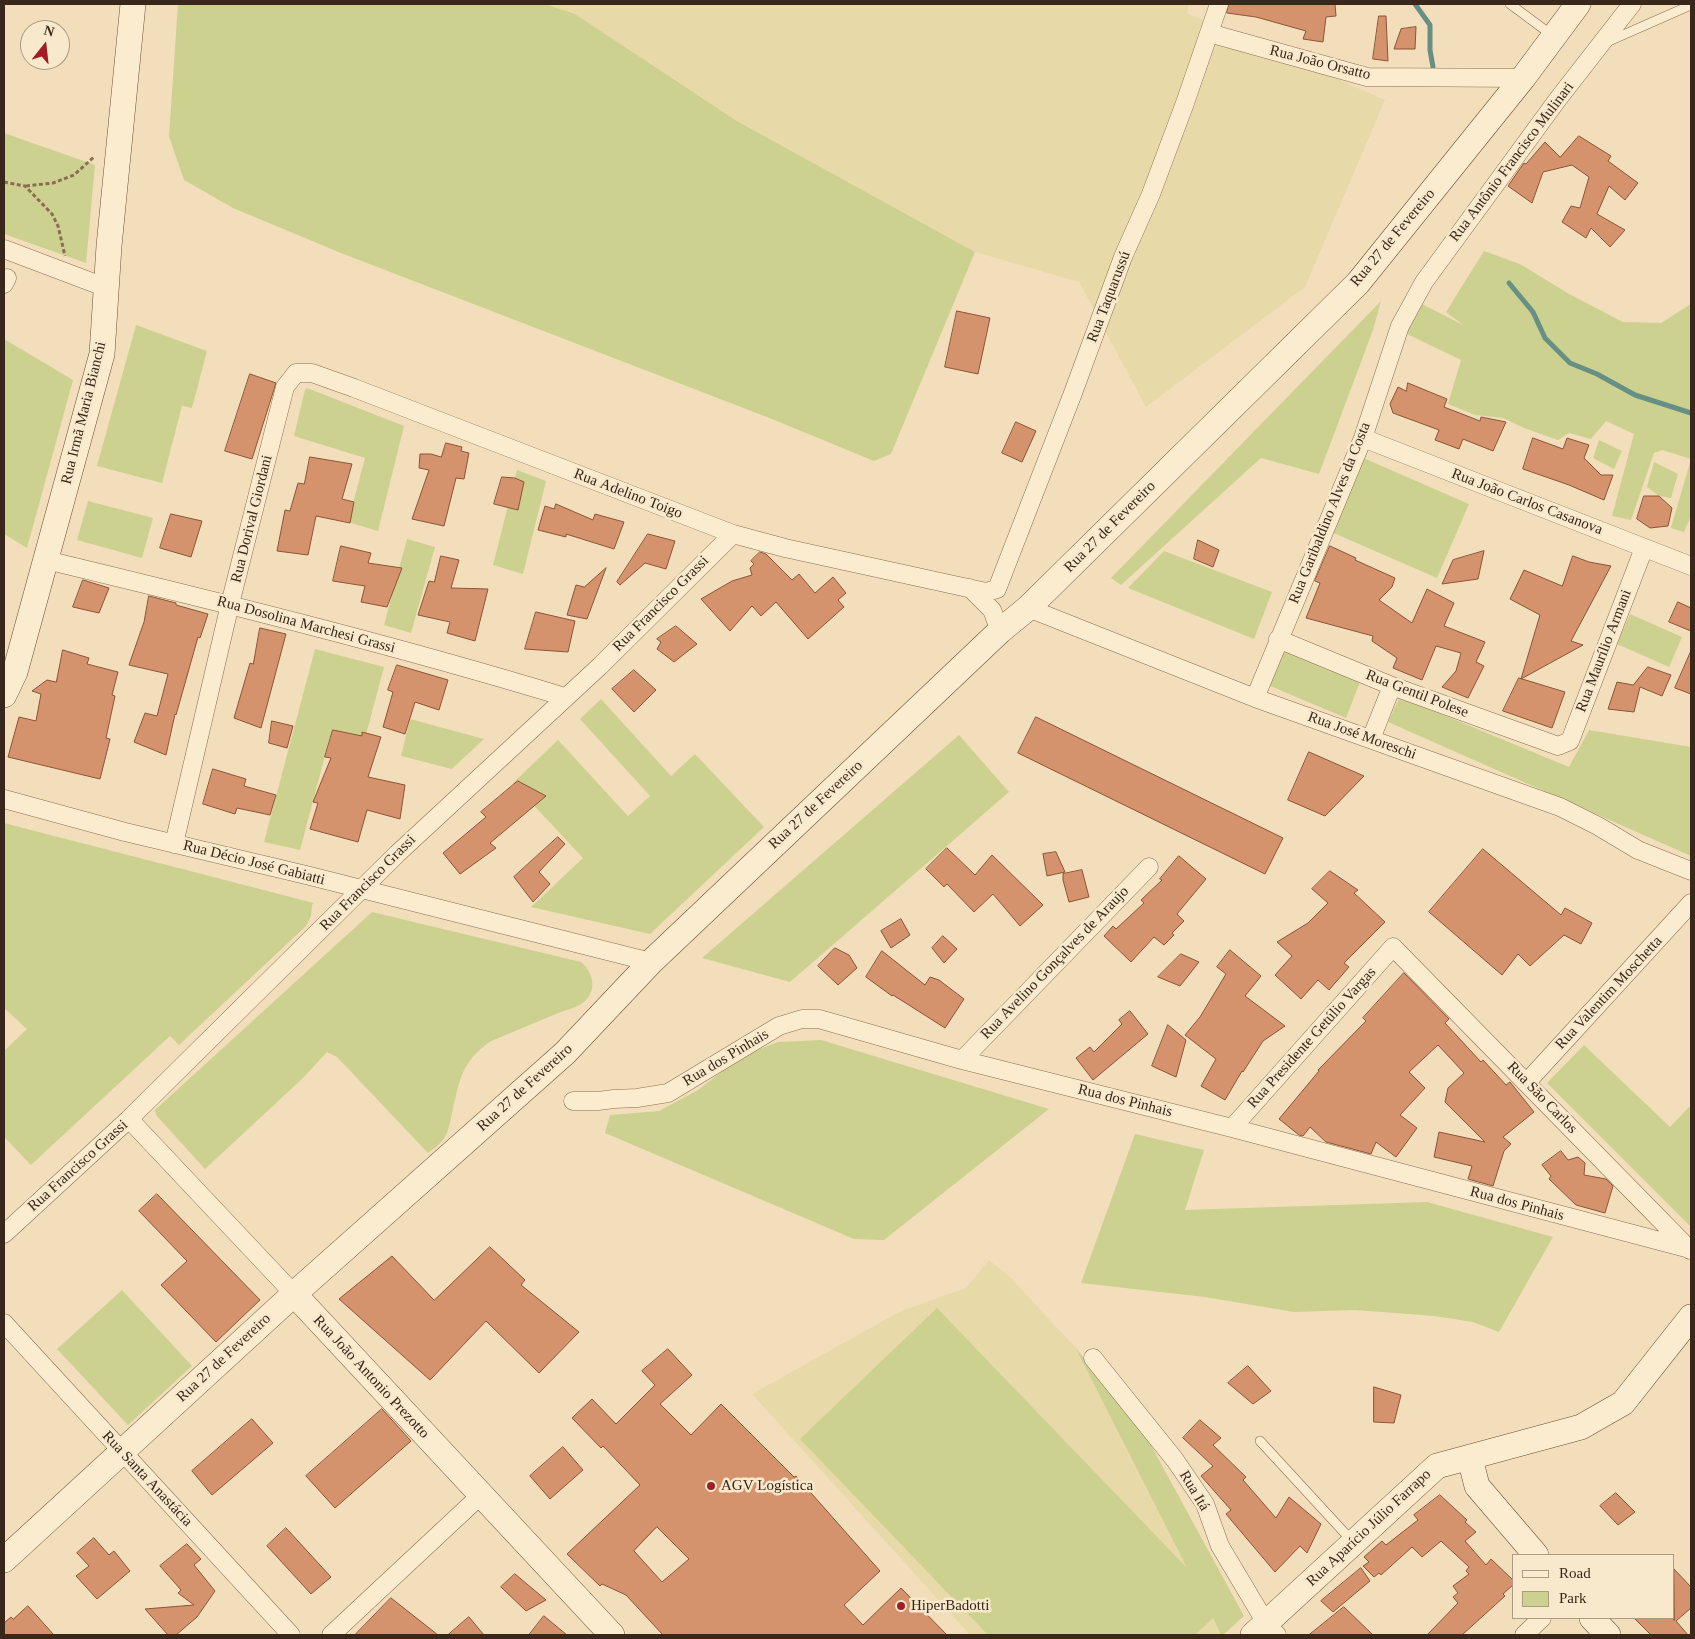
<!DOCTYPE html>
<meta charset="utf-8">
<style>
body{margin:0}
#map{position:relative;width:1695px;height:1639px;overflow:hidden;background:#f2debb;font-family:Georgia,serif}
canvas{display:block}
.frame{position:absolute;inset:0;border:5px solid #38271a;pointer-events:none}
.legend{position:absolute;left:1512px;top:1554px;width:162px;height:65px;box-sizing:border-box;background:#f9e9cc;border:1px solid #ac9b85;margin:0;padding:6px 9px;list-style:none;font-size:15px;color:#38271a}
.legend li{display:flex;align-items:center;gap:10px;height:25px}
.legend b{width:25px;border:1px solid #ac9b85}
.north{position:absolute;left:20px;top:20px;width:50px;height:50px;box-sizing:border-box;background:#f9e9cc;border:1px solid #ac9b85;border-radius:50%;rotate:16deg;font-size:14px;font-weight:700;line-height:20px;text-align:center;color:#38271a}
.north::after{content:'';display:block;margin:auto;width:18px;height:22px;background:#9f1e27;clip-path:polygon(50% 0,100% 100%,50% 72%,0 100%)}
</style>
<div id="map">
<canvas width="1695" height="1639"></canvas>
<div class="frame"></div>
<ul class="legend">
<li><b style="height:6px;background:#fceccf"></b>Road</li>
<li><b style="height:14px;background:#cdd18f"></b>Park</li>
</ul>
<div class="north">N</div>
</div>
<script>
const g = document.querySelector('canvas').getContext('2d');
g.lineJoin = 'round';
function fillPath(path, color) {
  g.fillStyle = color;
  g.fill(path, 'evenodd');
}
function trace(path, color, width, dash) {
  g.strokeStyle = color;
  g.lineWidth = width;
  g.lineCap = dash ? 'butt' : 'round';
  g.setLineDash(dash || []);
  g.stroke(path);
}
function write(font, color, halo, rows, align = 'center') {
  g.font = font + ' Georgia,serif';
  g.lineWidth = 5;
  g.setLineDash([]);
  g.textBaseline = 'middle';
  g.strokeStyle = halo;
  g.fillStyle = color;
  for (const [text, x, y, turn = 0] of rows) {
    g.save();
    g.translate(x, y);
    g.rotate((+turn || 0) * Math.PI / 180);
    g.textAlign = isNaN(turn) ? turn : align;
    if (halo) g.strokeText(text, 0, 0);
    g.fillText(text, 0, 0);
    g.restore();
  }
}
fillPath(new Path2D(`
 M 545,4 L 1189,4 L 1187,13 L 1385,100 L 1305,287 L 1146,407 L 1079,282 L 975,252 L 737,121 L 575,14 Z
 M 989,1260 L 1010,1277 L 1075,1347 L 1221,1635 L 970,1635 L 752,1394 L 901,1311 L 966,1288 Z`), '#e8daa8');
fillPath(new Path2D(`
 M 178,4 L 545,4 L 575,14 L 737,121 L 975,252 L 891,454 L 874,461 L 772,419 L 341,253 L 233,208 L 184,180 L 169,136 Z
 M 4,133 L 95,165 L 86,263 L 4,234 Z
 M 1484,251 L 1520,264 L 1569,294 L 1623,322 L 1661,323 L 1691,304 L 1691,516 L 1684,532 L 1671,528 L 1691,459 L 1662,450 L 1654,453 L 1631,520 L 1612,516 L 1634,434 L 1606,421 L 1591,439 L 1569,433 L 1558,440 L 1524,428 L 1503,418 L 1475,415 L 1448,404 L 1461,360 L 1405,333 L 1422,304 L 1463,325 L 1446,312 Z
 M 1381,301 L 1373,330 L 1319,474 L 1261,458 L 1121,585 L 1111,578 Z
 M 136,325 L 207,351 L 192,408 L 182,406 L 162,483 L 97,466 Z
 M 4,339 L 73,380 L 27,548 L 4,534 Z
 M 307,388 L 404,426 L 378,531 L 348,522 L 365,458 L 294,436 L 305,390 Z
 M 1599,440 L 1622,451 L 1614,469 L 1593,458 Z
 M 1361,457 L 1469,504 L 1437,578 L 1329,531 Z
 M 1654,462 L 1678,474 L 1671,498 L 1659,496 L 1647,487 Z
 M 517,470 L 546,481 L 523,574 L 493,565 Z
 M 88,501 L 153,518 L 142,558 L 77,540 Z
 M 407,539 L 435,547 L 411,633 L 384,625 Z
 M 1164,551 L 1272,592 L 1254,639 L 1128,588 Z
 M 1630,614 L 1682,637 L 1669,667 L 1617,644 Z
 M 1278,648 L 1360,682 L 1346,718 L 1263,683 Z
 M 315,649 L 384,667 L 363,746 L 330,737 L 300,850 L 264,842 Z
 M 1400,697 L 1569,767 L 1589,730 L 1691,747 L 1691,856 L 1388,722 Z
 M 601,699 L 671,776 L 695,754 L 764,827 L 650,934 L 531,907 L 583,858 L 513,783 L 558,740 L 628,816 L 650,796 L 580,719 Z
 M 410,719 L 484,739 L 452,769 L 401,756 Z
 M 959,735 L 1009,792 L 790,982 L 702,958 Z
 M 4,823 L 314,903 L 312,905 L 311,916 L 306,926 L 179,1045 L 170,1036 L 31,1165 L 4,1137 L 4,1051 L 27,1029 L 4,1008 Z
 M 372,912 L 581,962 C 592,971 597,987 587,999 C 579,1008 567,1009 556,1014 C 534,1023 513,1032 491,1041 C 459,1063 459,1084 451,1118 C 449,1125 448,1134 443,1140 C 439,1145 433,1149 428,1153 L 337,1057 L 327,1052 L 303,1078 L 205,1169 L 156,1115 L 155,1110 Z
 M 821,1040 L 1049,1109 L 884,1240 L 854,1239 L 605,1133 L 610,1115 L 659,1111 L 698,1090 L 742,1056 L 778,1042 Z
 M 1584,1045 L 1670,1127 L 1691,1105 L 1691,1227 L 1547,1083 Z
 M 1135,1134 L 1204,1150 L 1185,1210 L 1427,1202 L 1553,1237 L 1499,1332 L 1473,1322 L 1435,1316 L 1355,1310 L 1294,1312 L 1205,1297 L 1081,1283 Z
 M 122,1290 L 192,1366 L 128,1425 L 57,1349 Z
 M 937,1308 L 1187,1568 L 1075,1347 L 1147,1438 L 1244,1616 L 1223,1635 L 1221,1635 L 1213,1618 L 1195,1635 L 988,1635 L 800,1439 Z`), '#cdd18f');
trace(new Path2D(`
 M 1415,4 L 1430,25 L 1430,50 L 1433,67
 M 1509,283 L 1533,312 L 1545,338 L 1570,363 L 1597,374 L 1635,395 L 1691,413`), '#679084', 5);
const building = new Path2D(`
 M 1229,4 L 1335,4 L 1336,16 L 1326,17 L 1323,42 L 1303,39 L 1306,31 L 1256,17 L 1227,13 Z
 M 1379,16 L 1386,16 L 1388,61 L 1373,59 Z
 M 1416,27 L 1415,49 L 1394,49 L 1401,29 Z
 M 1579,136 L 1611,156 L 1608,161 L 1638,183 L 1625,200 L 1609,186 L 1597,214 L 1625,230 L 1610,247 L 1591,228 L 1586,238 L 1562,222 L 1571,206 L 1580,208 L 1589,177 L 1572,165 L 1543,172 L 1532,203 L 1508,186 L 1524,163 L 1526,164 L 1545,142 L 1560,157 Z
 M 957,311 L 990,318 L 978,374 L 945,367 Z
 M 250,374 L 276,383 L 252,459 L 225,451 Z
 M 1408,383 L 1447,399 L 1444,407 L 1480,421 L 1481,417 L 1506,422 L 1493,451 L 1463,439 L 1459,449 L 1435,440 L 1439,430 L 1393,413 L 1390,404 L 1398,387 L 1406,391 Z
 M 1016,422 L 1036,431 L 1022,462 L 1002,453 Z
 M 1533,438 L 1563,449 L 1567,438 L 1589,445 L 1584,458 L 1601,475 L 1613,475 L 1604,500 L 1569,485 L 1523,469 Z
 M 446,443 L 462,447 L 461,451 L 469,453 L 464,479 L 456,478 L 444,526 L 412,519 L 429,470 L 419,468 L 420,454 L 431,454 L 441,457 Z
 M 310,457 L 352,464 L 342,499 L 354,502 L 350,523 L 316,516 L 308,555 L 277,551 L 285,510 L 290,511 L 298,483 L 304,484 Z
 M 502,477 L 515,478 L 524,482 L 518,510 L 494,504 Z
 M 1644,496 L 1659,496 L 1672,508 L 1668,526 L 1650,528 L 1637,519 Z
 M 556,504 L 593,520 L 595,514 L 624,522 L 614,549 L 566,534 L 566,537 L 538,530 L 545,506 L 554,509 Z
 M 171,514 L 202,521 L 191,557 L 160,548 Z
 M 648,534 L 675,541 L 666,569 L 645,563 L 620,585 L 617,582 Z
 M 1198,540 L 1219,550 L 1213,567 L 1194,559 Z
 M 341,546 L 371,553 L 368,563 L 402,568 L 387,607 L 361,602 L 365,586 L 333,581 Z
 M 1330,546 L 1356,558 L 1355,560 L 1395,578 L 1392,587 L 1379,600 L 1412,623 L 1427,589 L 1454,603 L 1444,626 L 1485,642 L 1476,662 L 1484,666 L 1468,698 L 1442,687 L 1456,671 L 1461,653 L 1436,646 L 1422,680 L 1393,668 L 1397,658 L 1372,641 L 1373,636 L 1306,618 L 1320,583 L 1315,581 Z
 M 1484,551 L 1478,579 L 1442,584 L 1453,560 Z
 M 760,552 L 766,554 L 792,580 L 799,574 L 815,593 L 833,577 L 846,593 L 838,600 L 844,607 L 808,639 L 776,602 L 761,616 L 752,606 L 730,631 L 701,599 L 732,581 L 752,575 L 750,568 L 754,564 L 751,561 Z
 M 441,556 L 459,560 L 451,588 L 488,589 L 475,641 L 447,633 L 450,622 L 418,615 L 429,581 L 434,582 Z
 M 1573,556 L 1589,562 L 1611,566 L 1571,641 L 1583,645 L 1521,679 L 1540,615 L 1510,599 L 1524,570 L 1562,586 Z
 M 606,568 L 587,619 L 567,615 L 576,585 L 584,587 Z
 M 83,580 L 109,588 L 99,613 L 73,607 Z
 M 149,596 L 176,603 L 176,605 L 208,614 L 200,638 L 198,637 L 176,715 L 175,714 L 166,755 L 134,742 L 145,713 L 157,716 L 168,674 L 129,665 L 144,622 Z
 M 1678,602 L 1691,608 L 1691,631 L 1669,622 Z
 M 536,612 L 575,621 L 568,652 L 525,649 Z
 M 676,626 L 697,644 L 674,662 L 657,649 L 661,642 L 657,639 Z
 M 260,628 L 286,634 L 261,728 L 234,718 L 250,663 L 253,664 Z
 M 63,650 L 89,658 L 87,664 L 118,672 L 112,695 L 115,696 L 106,738 L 110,739 L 100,779 L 8,757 L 19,717 L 36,721 L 41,694 L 32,691 L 47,680 L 56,682 Z
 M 1691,651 L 1691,694 L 1675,688 Z
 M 397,665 L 448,680 L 439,710 L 415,702 L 405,734 L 383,727 L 393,692 L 388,690 Z
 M 1648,667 L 1671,675 L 1662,696 L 1640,687 L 1634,712 L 1608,709 L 1617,682 L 1633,685 Z
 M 634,670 L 656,690 L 634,712 L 612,689 Z
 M 1519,678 L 1565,692 L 1552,728 L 1503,711 Z
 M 1036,717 L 1283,838 L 1265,874 L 1018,753 Z
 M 272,721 L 293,726 L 287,748 L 269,743 Z
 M 333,730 L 362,736 L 362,732 L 381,737 L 368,777 L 405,785 L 400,819 L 367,810 L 358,842 L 310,829 L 318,803 L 313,802 L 331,758 L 325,757 Z
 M 1309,752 L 1364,776 L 1325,816 L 1288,800 Z
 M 213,769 L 246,779 L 244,786 L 276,795 L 270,815 L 237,808 L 235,814 L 203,804 Z
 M 518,781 L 546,796 L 490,843 L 496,848 L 460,874 L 443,853 L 486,817 L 481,812 Z
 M 558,837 L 565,844 L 539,872 L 550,884 L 533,902 L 514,877 Z
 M 947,848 L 975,875 L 992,855 L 1043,905 L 1020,926 L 993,894 L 974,912 L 947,884 L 944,887 L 926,869 Z
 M 1483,849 L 1561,915 L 1565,908 L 1592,923 L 1581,944 L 1564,935 L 1530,966 L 1518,954 L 1502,975 L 1429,912 Z
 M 1056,852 L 1065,872 L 1047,876 L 1043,854 Z
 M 1179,856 L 1206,879 L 1177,914 L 1184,921 L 1172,933 L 1174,935 L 1164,945 L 1154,937 L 1131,962 L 1104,936 L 1113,926 L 1116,929 L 1144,903 L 1141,900 L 1162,880 L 1160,879 Z
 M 1082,870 L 1089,897 L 1069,902 L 1063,880 L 1063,874 Z
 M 1330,871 L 1358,890 L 1354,893 L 1385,922 L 1344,963 L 1349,967 L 1329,990 L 1318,980 L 1301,999 L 1275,975 L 1292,956 L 1277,942 L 1308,923 L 1328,903 L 1312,889 Z
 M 901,919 L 910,935 L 891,948 L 881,931 Z
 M 943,936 L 957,949 L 944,963 L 932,948 Z
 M 835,948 L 849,955 L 857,968 L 838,985 L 818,966 Z
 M 1230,950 L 1261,976 L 1245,996 L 1285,1026 L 1263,1041 L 1243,1072 L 1242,1071 L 1225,1100 L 1201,1086 L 1216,1059 L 1185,1035 L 1200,1017 L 1226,974 L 1217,967 Z
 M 882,951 L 925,985 L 930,977 L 939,980 L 964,999 L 945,1028 L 893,995 L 892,996 L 866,977 Z
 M 1181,954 L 1199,962 L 1180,986 L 1158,977 Z
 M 1404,973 L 1449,1019 L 1445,1023 L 1481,1062 L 1483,1060 L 1506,1085 L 1510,1082 L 1534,1112 L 1503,1137 L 1511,1144 L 1504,1151 L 1493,1186 L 1468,1179 L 1472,1166 L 1434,1157 L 1439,1132 L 1485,1142 L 1445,1102 L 1448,1088 L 1464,1073 L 1438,1045 L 1409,1072 L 1425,1088 L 1400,1115 L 1417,1128 L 1396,1157 L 1376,1142 L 1371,1154 L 1326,1142 L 1310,1127 L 1303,1136 L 1299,1135 L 1279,1119 L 1319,1071 L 1318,1070 L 1366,1021 L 1363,1018 Z
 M 1130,1011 L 1148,1034 L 1093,1080 L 1076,1058 L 1090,1047 L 1094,1052 L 1122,1024 L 1119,1020 Z
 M 1168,1025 L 1186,1040 L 1176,1077 L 1152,1066 Z
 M 1561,1151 L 1568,1160 L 1578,1157 L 1585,1163 L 1584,1175 L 1606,1179 L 1613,1186 L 1605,1213 L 1576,1205 L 1549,1179 L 1551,1176 L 1542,1165 Z
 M 157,1194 L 260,1300 L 216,1342 L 161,1285 L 187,1261 L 139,1211 Z
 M 490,1247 L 525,1280 L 521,1285 L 579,1332 L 539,1373 L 486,1321 L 430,1380 L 339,1299 L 392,1256 L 434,1300 Z
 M 668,1349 L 692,1375 L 660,1404 L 691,1435 L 721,1404 L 794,1477 L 796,1476 L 880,1571 L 844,1605 L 863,1625 L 901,1588 L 947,1635 L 663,1635 L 626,1595 L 602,1584 L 600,1586 L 567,1554 L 640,1485 L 603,1446 L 601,1448 L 572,1418 L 592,1399 L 616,1424 L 655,1385 L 642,1371 ZM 657,1527 L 689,1559 L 662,1582 L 634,1551 Z
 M 1248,1366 L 1271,1391 L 1253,1404 L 1228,1383 Z
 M 1374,1387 L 1401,1395 L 1394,1423 L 1374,1422 Z
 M 382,1409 L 411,1441 L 335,1508 L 306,1476 Z
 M 252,1419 L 273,1443 L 212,1495 L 192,1471 Z
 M 1200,1420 L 1221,1438 L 1213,1445 L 1246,1477 L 1243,1480 L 1276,1518 L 1289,1497 L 1321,1524 L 1307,1553 L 1300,1546 L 1275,1572 L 1226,1514 L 1231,1510 L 1201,1476 L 1213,1466 L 1183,1438 Z
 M 563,1447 L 583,1470 L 550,1499 L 530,1476 Z
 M 1616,1493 L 1635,1512 L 1618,1525 L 1600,1506 Z
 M 1440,1495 L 1467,1520 L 1465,1522 L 1476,1532 L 1465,1541 L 1486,1565 L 1491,1559 L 1514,1581 L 1514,1584 L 1503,1594 L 1505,1596 L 1462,1635 L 1427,1635 L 1458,1603 L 1453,1597 L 1458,1593 L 1453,1586 L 1469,1574 L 1466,1571 L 1469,1567 L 1441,1541 L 1422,1557 L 1412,1547 L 1381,1575 L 1379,1573 L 1374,1577 L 1363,1566 L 1369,1562 L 1364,1557 L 1382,1541 L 1386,1545 L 1418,1520 L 1414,1515 Z
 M 286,1528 L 331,1577 L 311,1594 L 267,1546 Z
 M 94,1538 L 109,1555 L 114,1551 L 130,1571 L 97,1599 L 76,1576 L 89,1566 L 77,1553 Z
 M 187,1544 L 201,1559 L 194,1565 L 215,1591 L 197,1617 L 176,1635 L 168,1635 L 145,1609 L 194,1605 L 178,1593 L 181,1590 L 160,1566 Z
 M 1361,1568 L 1370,1581 L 1333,1612 L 1321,1601 Z
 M 1674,1569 L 1691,1587 L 1691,1608 L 1676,1621 L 1688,1635 L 1651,1635 L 1634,1618 L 1672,1618 L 1674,1620 Z
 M 515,1574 L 546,1600 L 526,1611 L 501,1587 Z
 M 391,1598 L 438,1635 L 355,1635 Z
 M 28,1606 L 54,1635 L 4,1635 L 4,1623 L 11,1617 L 13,1619 Z
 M 1344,1607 L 1373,1635 L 1309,1635 Z
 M 544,1616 L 567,1635 L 529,1635 Z
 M 469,1617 L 484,1635 L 448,1635 Z`);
fillPath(building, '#d4926d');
trace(building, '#8c5437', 1);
const lane = new Path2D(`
 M 1510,4 L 1545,30
 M 1607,42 L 1691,5
 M 1260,1441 L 1353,1542`);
const street = new Path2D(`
 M 1209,33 L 1367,77 L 1523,78
 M 4,249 L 107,288
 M 4,284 L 7,278
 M 1363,438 L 1691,566
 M 46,560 C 220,602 394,645 565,697
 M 970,588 L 992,610 L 1000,631
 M 1028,608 L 1255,698 L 1560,807 L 1598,826 L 1638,850 L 1691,871
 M 1278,639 L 1392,686 L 1558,746 L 1570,741 L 1644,548
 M 1255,698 L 1363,438 L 1400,326 L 1424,282 L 1558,99 L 1632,4
 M 1371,739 L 1392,686
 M 4,799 L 125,832 L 306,875 L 651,962
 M 174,844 L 230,604 L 285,387 L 296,373 L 312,373 L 354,388 L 733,534 L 785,548 L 986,592 L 997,589 L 1073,393 L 1123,257 L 1151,194 L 1185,103 L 1219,4
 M 962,1060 L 1149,867
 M 1527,1082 L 1691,903
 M 573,1101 L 598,1101 L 614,1099 L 637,1098 L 668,1093 L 779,1026 L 802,1019 L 819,1019 L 962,1060 L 1232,1128 L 1690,1249
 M 129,1119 L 294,1294
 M 1232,1128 L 1393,947 L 1690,1250
 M 4,1234 L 129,1119 L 397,854 L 600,666 L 733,534
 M 4,1323 L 291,1635
 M 1093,1358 L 1175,1460 L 1205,1504 L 1220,1546 L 1266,1623 L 1277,1635
 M 331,1635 L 481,1495
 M 1524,1635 L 1542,1618`);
const secondary = new Path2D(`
 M 4,695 L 15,672 L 102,354 L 109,246 L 133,4
 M 294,1294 L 612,1635
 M 1470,1458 L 1477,1486 L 1536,1555
 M 4,1560 L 294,1294 L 565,1053 L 651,962 L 1000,631 L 1028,608 L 1358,283 L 1523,78 L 1578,4
 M 1592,1618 L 1608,1635
 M 1253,1635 L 1437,1466 L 1581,1427 L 1623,1403 L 1691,1317`);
trace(lane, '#8b6d54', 10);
trace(street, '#8b6d54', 19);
trace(secondary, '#6c4e37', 26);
trace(new Path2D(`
 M 4,182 L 25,186 L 52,214 L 58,226 L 65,256
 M 26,186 L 53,183 L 74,175 L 95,156`), '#8b6d54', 3, [4, 2.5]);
trace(lane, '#fceccf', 9);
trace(street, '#fceccf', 18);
trace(secondary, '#fceccf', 25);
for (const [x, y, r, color] of [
 [711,1486,5,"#9f1e27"],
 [901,1606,5,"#9f1e27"]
]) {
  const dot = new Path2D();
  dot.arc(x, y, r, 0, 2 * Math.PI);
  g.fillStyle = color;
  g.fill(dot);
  trace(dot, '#f9e9cc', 2);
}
write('15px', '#38271a', '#f9e9cc', [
 ["Rua João Orsatto",1320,63,14],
 ["Rua Antônio Francisco Mulinari",1512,162,-53],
 ["Rua 27 de Fevereiro",1393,238,-50],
 ["Rua Taquarussú",1109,297,-69],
 ["Rua Irmã Maria Bianchi",84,413,-76],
 ["Rua Adelino Toigo",628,494,21],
 ["Rua João Carlos Casanova",1527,502,21],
 ["Rua Garibaldino Alves da Costa",1330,513,-68],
 ["Rua Dorival Giordani",252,519,-76],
 ["Rua 27 de Fevereiro",1110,527,-45],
 ["Rua Francisco Grassi",661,604,-45],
 ["Rua Dosolina Marchesi Grassi",306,625,15],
 ["Rua Maurílio Armani",1604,651,-69],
 ["Rua Gentil Polese",1417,694,21],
 ["Rua José Moreschi",1362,736,20],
 ["Rua 27 de Fevereiro",816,805,-43],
 ["Rua Décio José Gabiatti",254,863,14],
 ["Rua Francisco Grassi",368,883,-45],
 ["Rua Avelino Gonçalves de Araujo",1055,963,-46],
 ["Rua Valentim Moschetta",1609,993,-47],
 ["Rua Presidente Getúlio Vargas",1312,1038,-48],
 ["Rua dos Pinhais",726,1058,-31],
 ["Rua 27 de Fevereiro",525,1088,-42],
 ["Rua São Carlos",1542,1098,46],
 ["Rua dos Pinhais",1125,1101,14],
 ["Rua Francisco Grassi",78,1166,-42],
 ["Rua dos Pinhais",1517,1204,15],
 ["Rua 27 de Fevereiro",224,1358,-43],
 ["Rua João Antonio Prezotto",371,1377,47],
 ["Rua Santa Anastácia",147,1479,47],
 ["Rua Itá",1194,1491,59],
 ["Rua Aparício Júlio Farrapo",1369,1528,-43]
]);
write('15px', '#38271a', '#f9e9cc', [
 ["AGV Logística",721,1486],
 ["HiperBadotti",911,1606]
], 'left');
</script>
